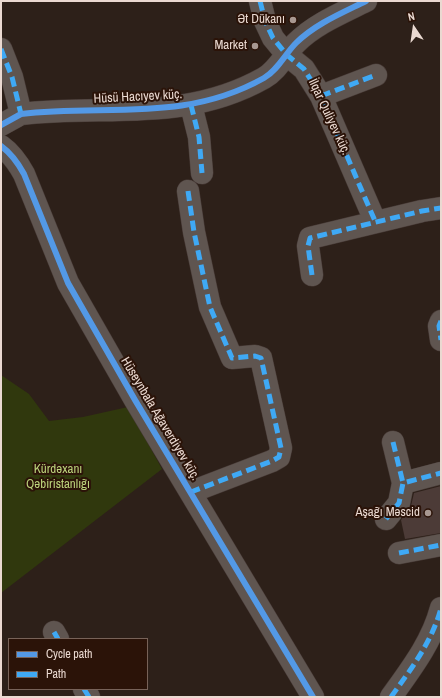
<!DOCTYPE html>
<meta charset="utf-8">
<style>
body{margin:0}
#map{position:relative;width:442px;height:698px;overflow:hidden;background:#2d2019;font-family:"Archivo Narrow",sans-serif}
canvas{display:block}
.frame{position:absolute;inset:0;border:2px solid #ead9d1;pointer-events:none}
.legend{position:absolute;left:8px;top:638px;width:140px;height:52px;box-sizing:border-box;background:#2b1308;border:1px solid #776258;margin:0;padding:5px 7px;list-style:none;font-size:12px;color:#ead9d1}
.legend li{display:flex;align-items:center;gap:8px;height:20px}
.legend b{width:20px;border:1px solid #776258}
.north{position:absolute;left:394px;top:8px;width:40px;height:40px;-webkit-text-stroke:3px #2b1308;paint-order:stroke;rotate:347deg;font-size:11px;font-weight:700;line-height:16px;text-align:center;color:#ead9d1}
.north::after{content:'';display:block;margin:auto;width:14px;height:18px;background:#ead9d1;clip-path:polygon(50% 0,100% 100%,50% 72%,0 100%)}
</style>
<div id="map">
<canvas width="442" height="698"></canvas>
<div class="frame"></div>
<ul class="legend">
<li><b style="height:5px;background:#5399e6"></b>Cycle path</li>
<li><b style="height:5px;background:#3fa9f5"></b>Path</li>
</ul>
<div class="north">N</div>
</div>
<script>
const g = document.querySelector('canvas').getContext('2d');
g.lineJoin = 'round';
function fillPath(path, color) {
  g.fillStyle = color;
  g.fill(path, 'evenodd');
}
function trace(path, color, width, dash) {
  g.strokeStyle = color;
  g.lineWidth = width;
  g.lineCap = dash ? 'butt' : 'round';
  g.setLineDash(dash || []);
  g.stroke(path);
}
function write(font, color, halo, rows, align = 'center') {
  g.font = font + ' "Archivo Narrow",sans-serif';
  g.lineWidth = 4;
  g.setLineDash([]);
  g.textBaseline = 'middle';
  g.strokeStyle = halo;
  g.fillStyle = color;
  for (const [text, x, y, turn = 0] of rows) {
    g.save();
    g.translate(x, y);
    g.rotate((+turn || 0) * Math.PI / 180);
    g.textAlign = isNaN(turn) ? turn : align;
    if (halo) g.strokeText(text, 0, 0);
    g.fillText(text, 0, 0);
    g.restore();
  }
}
fillPath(new Path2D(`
 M 1,375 L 29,394 L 49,421 L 83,417 L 128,407 L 162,469 L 1,593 Z`), '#30380d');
fillPath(new Path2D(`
 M 441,486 L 441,533 L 405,539 L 401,520 L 411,506 L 414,493 Z`), '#4c3b37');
const minor = new Path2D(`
 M 260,1 L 265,21 L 273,38 L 287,55 L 304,69 L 321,96 L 375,221
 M 1,49 L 12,77 L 21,114
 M 321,96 L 376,75
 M 191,105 L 199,137 L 202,173
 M 1,125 L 21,114 C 106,104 184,123 264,78 C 278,70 285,54 296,43 C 315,24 342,13 366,1
 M 1,146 C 12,154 18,163 24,174 L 68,283 L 135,400 L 313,697
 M 188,191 L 194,232 L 210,307 L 232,358 L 255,356 L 261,358 L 281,448 L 279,457 L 272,461 L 191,492
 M 312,275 L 308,246 L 310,238 L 422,211 L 441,208
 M 441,321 L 439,326 L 441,340
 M 393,442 L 403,483
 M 386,519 L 399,503 L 403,483 L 441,473
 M 399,553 L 441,545
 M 54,632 L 58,639
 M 84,689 L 89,697
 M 391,697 C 411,669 432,642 441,608`);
trace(minor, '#483b37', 23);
trace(minor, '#5f5550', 22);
trace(new Path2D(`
 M 260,1 L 265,21 L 273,38 L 287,55 L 304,69 L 321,96 L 375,221
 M 1,49 L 12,77 L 21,114
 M 321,96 L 376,75
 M 191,105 L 199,137 L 202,173
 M 188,191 L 194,232 L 210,307 L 232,358 L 255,356 L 261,358 L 281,448 L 279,457 L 272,461 L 191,492
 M 312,275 L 308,246 L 310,238 L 422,211 L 441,208
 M 441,321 L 439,326 L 441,340
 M 393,442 L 403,483
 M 386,519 L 399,503 L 403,483 L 441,473
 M 399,553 L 441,545
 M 54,632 L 58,639
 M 84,689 L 89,697
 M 391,697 C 411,669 432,642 441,608`), '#3fa9f5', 5, [10, 5]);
trace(new Path2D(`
 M 1,125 L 21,114 C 106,104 184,123 264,78 C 278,70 285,54 296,43 C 315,24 342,13 366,1
 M 1,146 C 12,154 18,163 24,174 L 68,283 L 135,400 L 313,697`), '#5399e6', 6);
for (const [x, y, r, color] of [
 [293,20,4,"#a89891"],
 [255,46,4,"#a89891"],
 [428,513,4,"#a89891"]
]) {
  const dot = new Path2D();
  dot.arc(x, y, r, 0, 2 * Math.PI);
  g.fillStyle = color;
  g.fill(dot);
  trace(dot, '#2b1308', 1.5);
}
write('13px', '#ead9d1', '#2b1308', [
 ["Ət Dükanı",285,20],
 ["Market",247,46],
 ["Aşağı Məscid",420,513]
], 'right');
write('13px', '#ead9d1', '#2b1308', [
 ["Hüsü Hacıyev küç.",138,97,-3],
 ["İlqar Quliyev küç.",329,117,65],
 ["Hüseynbala Ağaverdiyev küç.",160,419,59]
]);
write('13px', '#bcd37c', '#2b1308', [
 ["Kürdəxanı",58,470],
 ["Qəbiristanlığı",58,485]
]);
</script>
